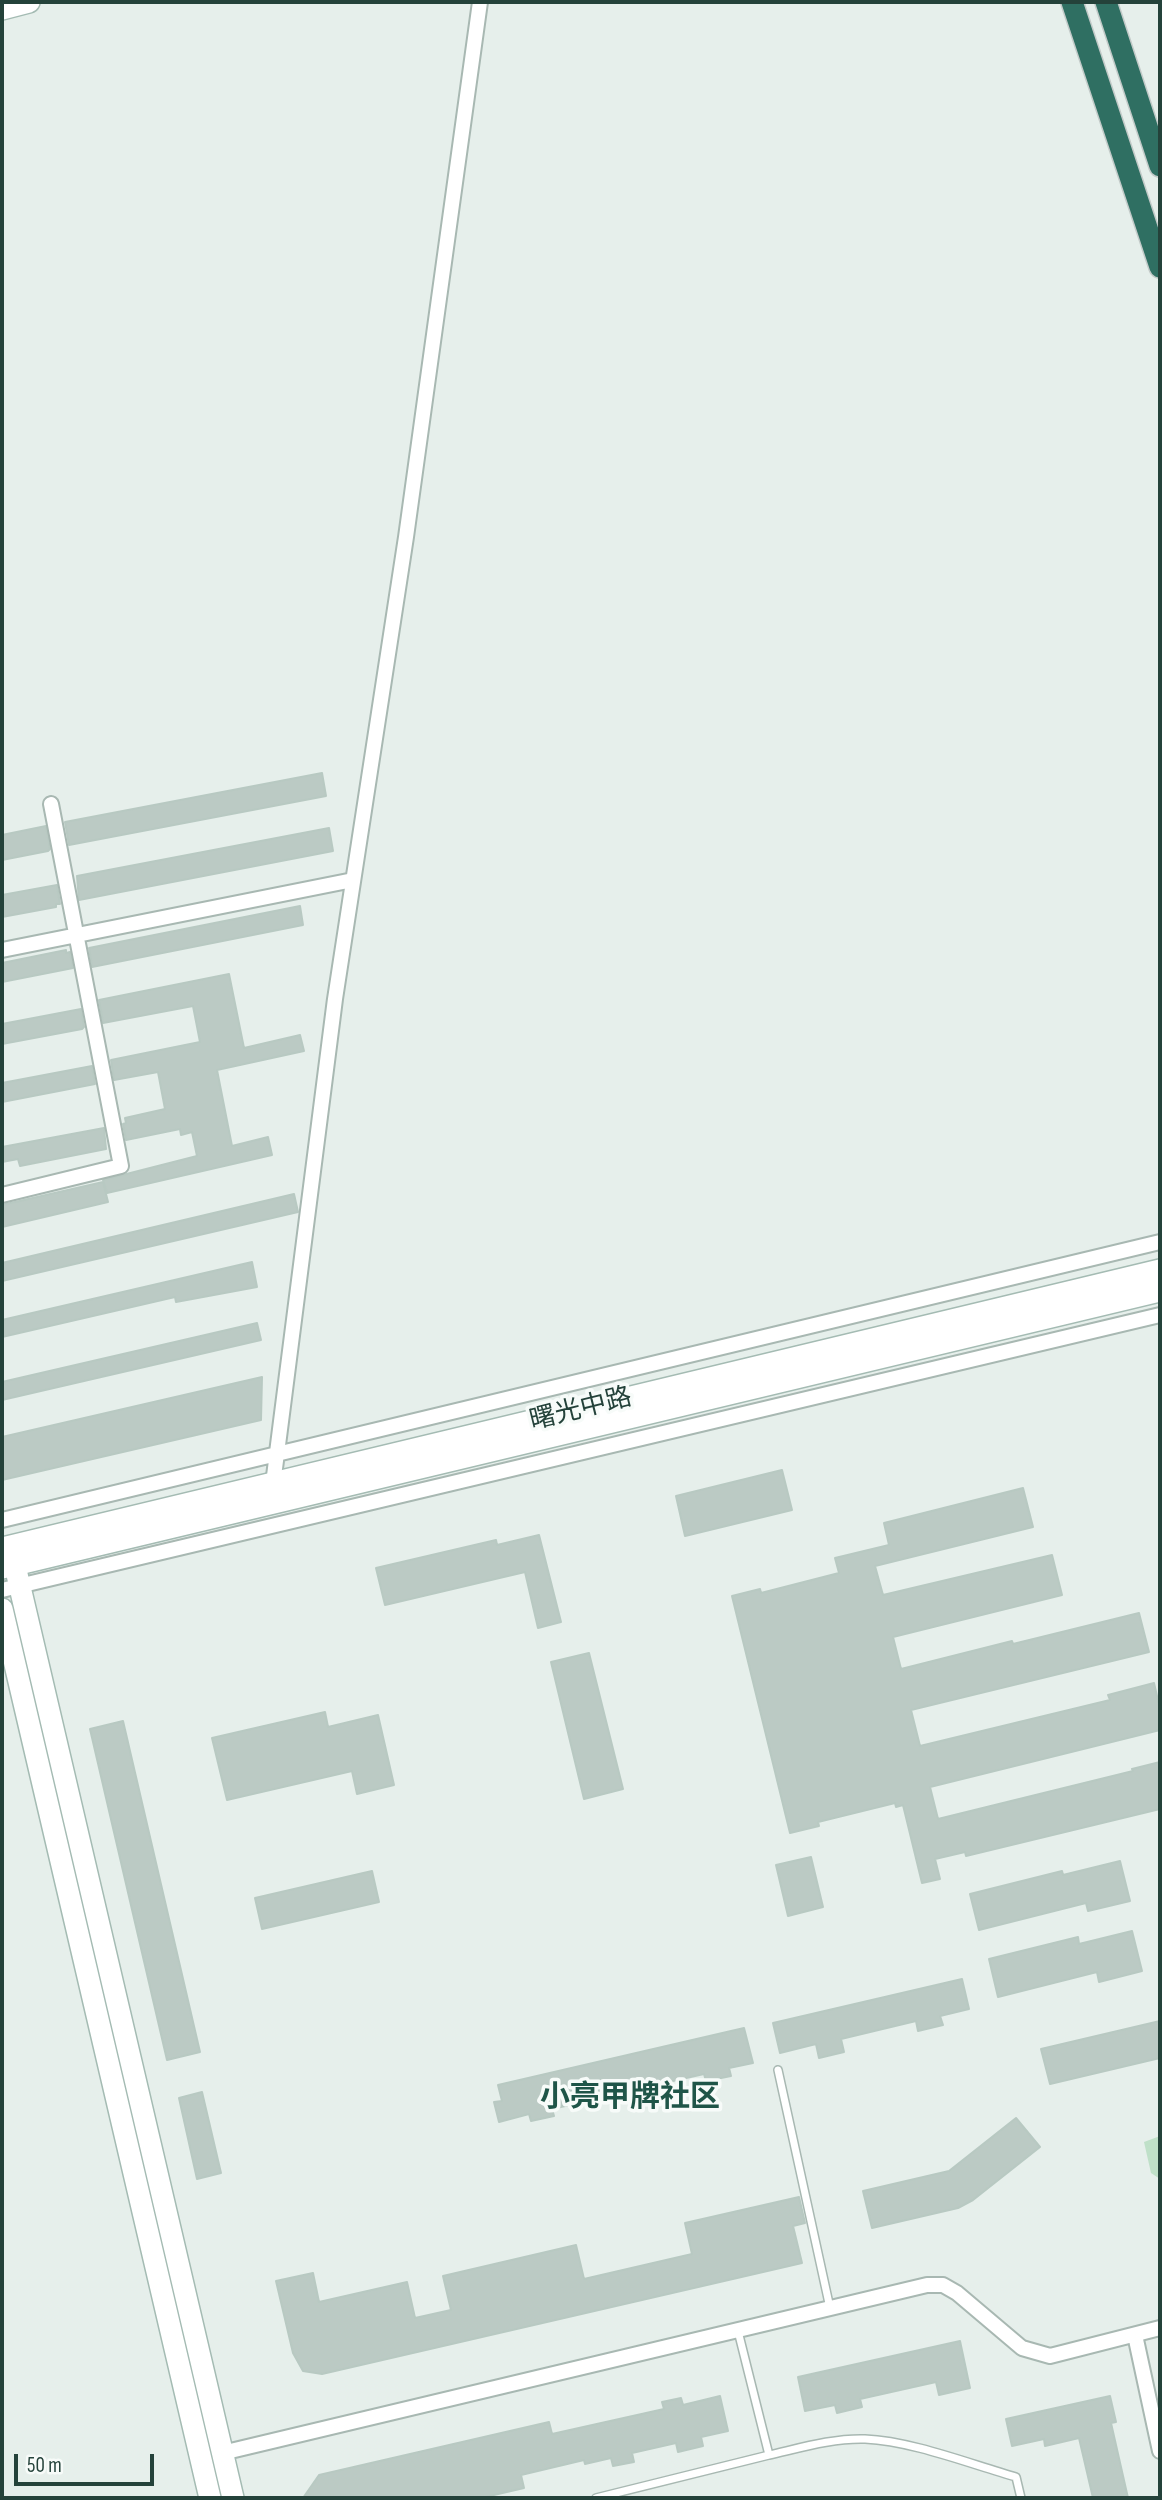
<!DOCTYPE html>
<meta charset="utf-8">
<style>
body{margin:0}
#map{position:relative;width:1162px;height:2500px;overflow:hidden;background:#e6efeb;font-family:"Sofia Sans Condensed",sans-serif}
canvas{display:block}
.frame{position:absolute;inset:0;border:4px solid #24423a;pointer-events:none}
.scale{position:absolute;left:14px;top:2454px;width:140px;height:32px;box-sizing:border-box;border:4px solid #24423a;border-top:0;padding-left:9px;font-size:21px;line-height:24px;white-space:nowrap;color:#24423a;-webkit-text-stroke:5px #f7fbf9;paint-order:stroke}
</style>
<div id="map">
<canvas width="1162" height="2500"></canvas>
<div class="frame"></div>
<div class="scale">50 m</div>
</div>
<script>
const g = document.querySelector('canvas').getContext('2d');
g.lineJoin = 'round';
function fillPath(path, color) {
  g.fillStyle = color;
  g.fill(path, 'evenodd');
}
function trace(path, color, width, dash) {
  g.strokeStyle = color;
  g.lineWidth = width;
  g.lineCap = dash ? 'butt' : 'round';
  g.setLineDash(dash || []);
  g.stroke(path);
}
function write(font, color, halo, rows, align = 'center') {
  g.font = font + ' "Sofia Sans Condensed","Noto Sans SC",sans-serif';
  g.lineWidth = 7;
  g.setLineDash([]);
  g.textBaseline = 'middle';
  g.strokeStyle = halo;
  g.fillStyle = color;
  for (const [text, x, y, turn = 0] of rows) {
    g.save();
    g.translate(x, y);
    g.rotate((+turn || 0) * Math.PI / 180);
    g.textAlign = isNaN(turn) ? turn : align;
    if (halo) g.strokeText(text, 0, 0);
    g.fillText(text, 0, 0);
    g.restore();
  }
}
fillPath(new Path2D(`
 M 1160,2136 L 1160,2179 L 1151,2173 L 1144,2142 Z`), '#bfe0c8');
const building = new Path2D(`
 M 322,773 L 326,796 L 69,845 L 65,822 Z
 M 46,826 L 50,849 L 48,851 L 2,860 L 2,835 Z
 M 329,828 L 333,851 L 79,900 L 77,876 Z
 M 57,885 L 60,904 L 56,904 L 56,907 L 2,917 L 2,895 Z
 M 300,906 L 303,925 L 92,967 L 89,948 Z
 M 66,950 L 66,953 L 70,952 L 73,968 L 2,982 L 2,963 Z
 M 229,974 L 244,1048 L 300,1035 L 304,1051 L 217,1070 L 232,1146 L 268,1137 L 272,1155 L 107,1193 L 103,1180 L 197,1156 L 192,1132 L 181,1135 L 180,1129 L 126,1140 L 123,1124 L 126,1123 L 125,1118 L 165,1109 L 158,1072 L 114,1080 L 111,1060 L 200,1042 L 193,1006 L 103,1023 L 99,1000 Z
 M 81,1009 L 84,1027 L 82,1029 L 2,1044 L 2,1024 Z
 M 92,1066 L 95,1084 L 2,1102 L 2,1083 Z
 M 104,1128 L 106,1149 L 20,1166 L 18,1159 L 2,1162 L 2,1147 Z
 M 103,1182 L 108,1202 L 2,1227 L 2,1205 Z
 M 294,1194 L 298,1212 L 2,1281 L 2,1263 Z
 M 252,1262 L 257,1287 L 176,1302 L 175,1297 L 2,1337 L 2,1320 Z
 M 257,1323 L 261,1340 L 2,1400 L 2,1382 Z
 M 262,1377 L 261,1420 L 2,1480 L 2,1437 Z
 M 782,1470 L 792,1510 L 685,1536 L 676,1496 Z
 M 1023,1488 L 1033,1527 L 875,1566 L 883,1595 L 1052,1555 L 1062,1595 L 893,1637 L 901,1669 L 1012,1641 L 1013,1644 L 1139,1613 L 1149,1652 L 911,1710 L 920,1746 L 1110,1700 L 1108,1695 L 1154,1683 L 1160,1709 L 1160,1730 L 930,1787 L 938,1819 L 1133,1771 L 1132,1769 L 1160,1762 L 1160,1809 L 966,1856 L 965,1852 L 935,1859 L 940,1879 L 922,1883 L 903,1805 L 896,1807 L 895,1803 L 818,1822 L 819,1826 L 790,1833 L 732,1596 L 760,1589 L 761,1593 L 839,1573 L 835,1558 L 889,1545 L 884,1523 Z
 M 539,1535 L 561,1622 L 538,1628 L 525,1572 L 385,1605 L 376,1568 L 496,1540 L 497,1545 Z
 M 589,1653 L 623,1789 L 584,1799 L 551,1662 Z
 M 325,1712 L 328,1727 L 378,1715 L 394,1785 L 357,1794 L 352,1771 L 227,1800 L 212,1738 Z
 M 123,1721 L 200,2052 L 167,2060 L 90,1729 Z
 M 811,1857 L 823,1907 L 788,1916 L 776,1865 Z
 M 1120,1861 L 1130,1901 L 1088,1911 L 1086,1903 L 979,1930 L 970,1894 L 1062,1871 L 1063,1875 Z
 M 372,1871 L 379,1902 L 262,1929 L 255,1898 Z
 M 1132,1931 L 1142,1971 L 1099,1982 L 1097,1972 L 998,1997 L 989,1959 L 1078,1937 L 1079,1944 Z
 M 962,1979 L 969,2009 L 940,2016 L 943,2025 L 918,2031 L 916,2021 L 841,2039 L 844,2052 L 819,2058 L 816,2044 L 780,2053 L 773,2023 Z
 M 1160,2021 L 1160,2058 L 1050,2084 L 1041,2049 Z
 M 744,2028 L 753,2063 L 729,2068 L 731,2076 L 706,2081 L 704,2074 L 637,2089 L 639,2097 L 616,2103 L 614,2095 L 552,2109 L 554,2116 L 531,2121 L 529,2114 L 499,2122 L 494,2102 L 502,2101 L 498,2085 Z
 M 202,2092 L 221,2173 L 197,2179 L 179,2098 Z
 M 1016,2118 L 1040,2147 L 973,2200 L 958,2208 L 872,2228 L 863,2191 L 949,2171 Z
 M 799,2197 L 805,2223 L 793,2226 L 802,2263 L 322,2374 L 303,2371 L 293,2353 L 276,2281 L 313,2273 L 319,2302 L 407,2282 L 415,2318 L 451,2310 L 443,2276 L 576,2245 L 584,2279 L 692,2254 L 685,2223 Z
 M 960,2341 L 970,2388 L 939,2395 L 936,2382 L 860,2399 L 862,2407 L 837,2413 L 835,2405 L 805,2411 L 798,2377 Z
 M 720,2396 L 728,2431 L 701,2437 L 703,2446 L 678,2452 L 676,2443 L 632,2453 L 634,2462 L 613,2466 L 611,2458 L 585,2464 L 584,2460 L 521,2475 L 524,2488 L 481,2498 L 303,2498 L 319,2475 L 549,2422 L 552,2434 L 664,2409 L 662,2402 L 681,2398 L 683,2405 Z
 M 1110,2396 L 1116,2422 L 1111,2423 L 1128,2498 L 1093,2498 L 1079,2438 L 1045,2446 L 1044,2439 L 1012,2446 L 1006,2419 Z`);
fillPath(building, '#bbcac4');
trace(building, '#b8c9c2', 2);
const lane = new Path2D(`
 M 778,2070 L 830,2308
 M 738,2331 L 769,2455 C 800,2448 833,2438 865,2439 C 912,2441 970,2464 1016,2477 L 1021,2498
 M 596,2498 L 769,2455`);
const street = new Path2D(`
 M 2,950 L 353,880
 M 2,1195 L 121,1166 L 51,804
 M 273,1484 L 335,999 L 406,537 L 480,2
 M 2,1520 L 1160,1242
 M 2,1590 L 1160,1315
 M 1135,2335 L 1160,2451
 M 222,2453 L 927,2285 L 943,2285 L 957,2293 L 1022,2348 L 1050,2356 L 1160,2328`);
const secondary = new Path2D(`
 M 2,9 L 29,2
 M 2,1548 L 1160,1270
 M 12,1553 L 233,2498
 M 2,1568 L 1160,1291
 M 2,1609 L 210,2498`);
const highway = new Path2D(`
 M 1072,2 L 1160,267
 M 1106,2 L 1160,166`);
trace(lane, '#a8b8b2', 10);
trace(street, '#a8b8b2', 18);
trace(secondary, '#a4bbb3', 24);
trace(highway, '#c2cac8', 24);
trace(lane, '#fff', 7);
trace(street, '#fff', 14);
trace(secondary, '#fff', 21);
trace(highway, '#2f6f62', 21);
write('26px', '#24423a', '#f7fbf9', [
 ["曙光中路",581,1410,-14]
]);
write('bold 30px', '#1f5548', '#f7fbf9', [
 ["小亮甲牌社区",630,2098]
]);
</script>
